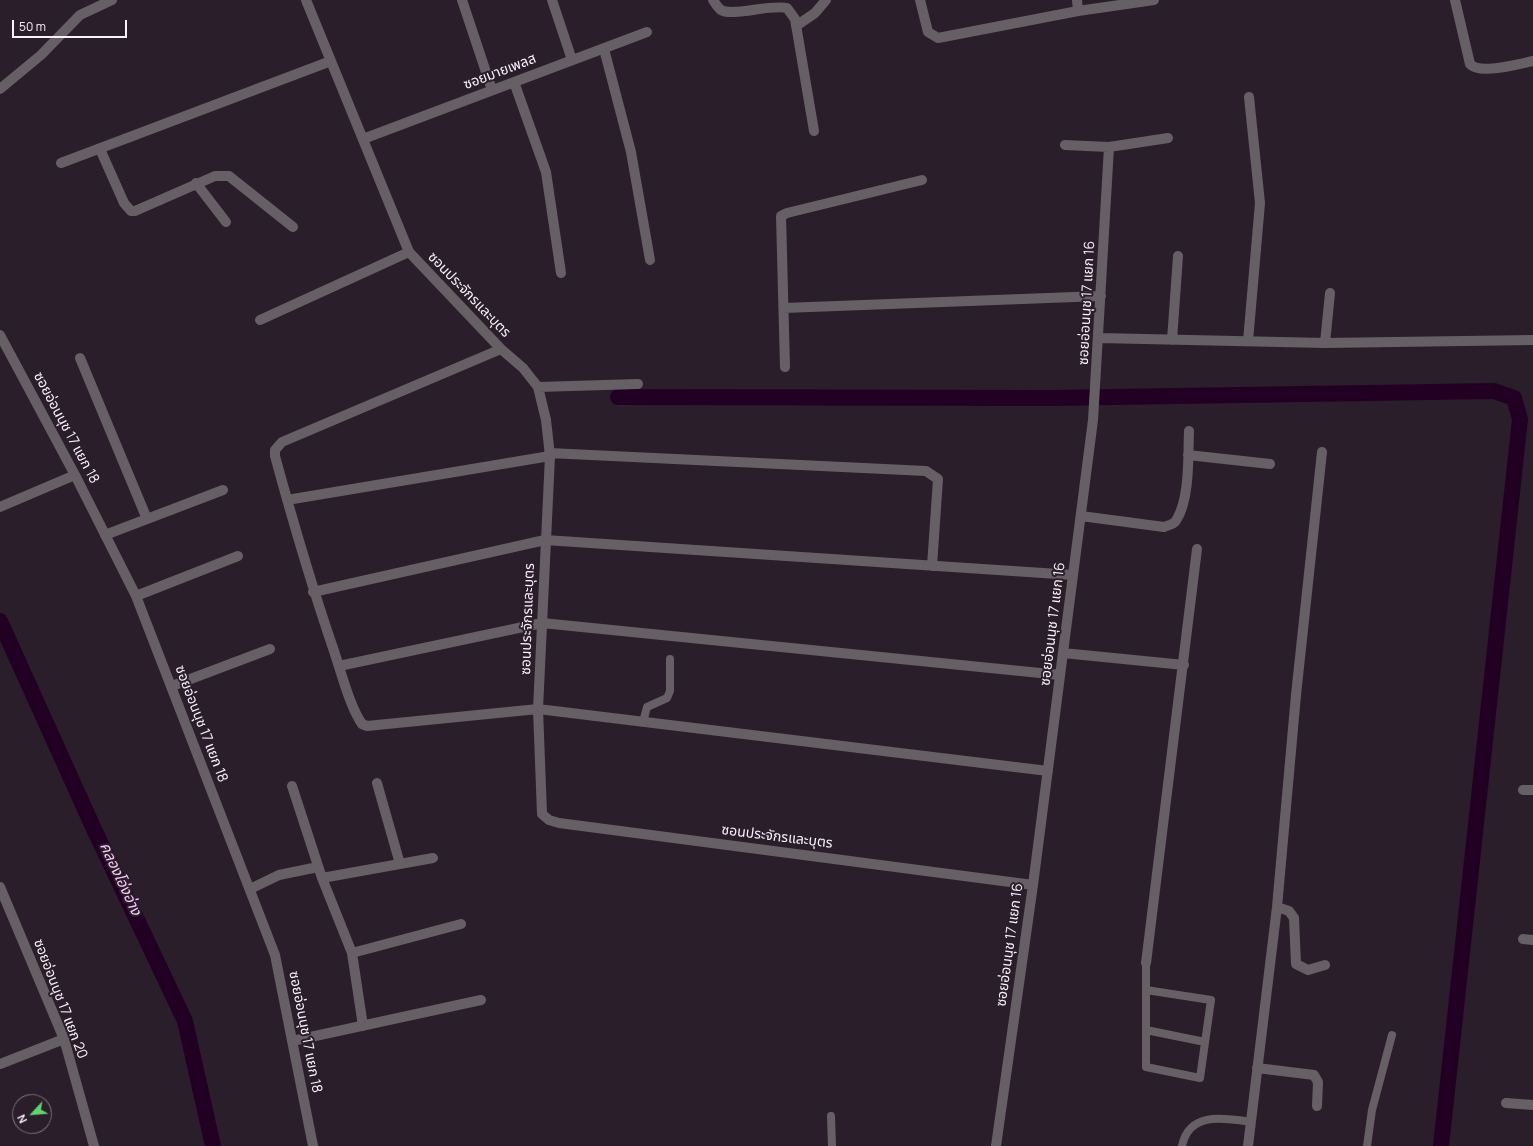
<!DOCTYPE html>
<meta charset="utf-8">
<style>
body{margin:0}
#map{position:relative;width:1533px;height:1146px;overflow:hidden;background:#2b1e2b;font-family:Manrope,sans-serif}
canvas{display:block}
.north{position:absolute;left:12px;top:1094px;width:40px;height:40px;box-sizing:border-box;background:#2b1e2b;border:1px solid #7e737e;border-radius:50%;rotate:244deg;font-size:11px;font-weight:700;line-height:16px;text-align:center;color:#faf2fa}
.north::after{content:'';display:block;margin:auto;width:14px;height:18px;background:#5dd56d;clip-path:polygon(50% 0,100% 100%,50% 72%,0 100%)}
.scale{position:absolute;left:12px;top:20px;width:115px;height:18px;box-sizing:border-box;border:2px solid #faf2fa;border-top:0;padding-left:5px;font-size:12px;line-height:14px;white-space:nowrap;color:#faf2fa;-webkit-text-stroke:3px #2b1e2b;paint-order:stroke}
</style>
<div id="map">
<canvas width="1533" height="1146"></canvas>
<div class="north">N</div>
<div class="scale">50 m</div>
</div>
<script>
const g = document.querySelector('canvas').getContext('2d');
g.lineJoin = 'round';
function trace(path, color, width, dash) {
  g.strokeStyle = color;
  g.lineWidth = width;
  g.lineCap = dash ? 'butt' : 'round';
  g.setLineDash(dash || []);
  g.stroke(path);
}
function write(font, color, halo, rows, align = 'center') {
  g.font = font + ' Manrope,"Noto Sans Thai",sans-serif';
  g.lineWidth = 4;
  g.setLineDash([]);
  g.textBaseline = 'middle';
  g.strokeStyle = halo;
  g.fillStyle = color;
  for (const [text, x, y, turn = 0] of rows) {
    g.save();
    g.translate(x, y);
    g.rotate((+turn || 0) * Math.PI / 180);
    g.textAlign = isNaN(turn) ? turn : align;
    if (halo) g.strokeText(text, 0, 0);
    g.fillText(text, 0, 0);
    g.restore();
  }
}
trace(new Path2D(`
 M 618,397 L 1049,398 L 1494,391 L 1514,398 L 1520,419 L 1441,1146
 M 0,621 L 93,827 L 185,1021 L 213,1146`), '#220024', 16);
trace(new Path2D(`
 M 643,722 L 647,707 L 667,698 L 670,691 L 670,659
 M 1146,963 L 1146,1067 L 1200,1078 L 1211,1000 L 1146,990
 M 1146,1030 L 1205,1042
 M 831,1116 L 832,1146
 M 1182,1146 C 1189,1111 1225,1118 1251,1122
 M 1367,1146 L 1372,1110 L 1392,1035`), '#666066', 8);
trace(new Path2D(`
 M 306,0 L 409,252 L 501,349 L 523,368 L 538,387 L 546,420 L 550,456 L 538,709 L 542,814 L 549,820 L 559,823 L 1033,885
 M 462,0 L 492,90
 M 552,0 L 572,60
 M 713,0 C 715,3 718,8 721,10 C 732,17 770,4 787,8 L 795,19 L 814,131
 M 920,0 L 928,32 L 938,38 L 1078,11 L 1154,0
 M 1077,0 L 1078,11
 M 1455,0 L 1470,64 C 1479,75 1519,64 1533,61
 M 796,26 L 815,13 L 826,0
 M 604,49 L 631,152 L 650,260
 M 514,82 L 546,172 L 561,273
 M 0,89 L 41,55 L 80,15 L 112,0
 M 363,139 L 647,32
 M 1109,147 L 1168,138
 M 100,149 L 124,203 L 131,211 L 135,211 L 215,176 L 229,176 L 293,227
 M 61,163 L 331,61
 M 196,183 L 226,222
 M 784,308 L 1101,296
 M 260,320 L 409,252
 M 0,335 L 75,475 L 136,596 L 275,955 L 313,1146
 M 1099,338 L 1325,343 L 1533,340
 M 1172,340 L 1178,256
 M 1248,341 L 1260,203 L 1249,97
 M 1325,343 L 1330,293
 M 501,349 L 282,442 L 275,450 L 275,456 C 293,522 312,587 334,651 C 341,672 350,707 362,724 L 367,726 L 538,709 L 1048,771
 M 80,358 L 147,519
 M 785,367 L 781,216 L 787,213 L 922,180
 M 538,387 L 638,384
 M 549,453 L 926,471 L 938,479 L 932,566
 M 1188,455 L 1270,464
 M 287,500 L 550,456
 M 0,507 L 75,475
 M 1081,516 L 1164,527 C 1169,525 1175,524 1177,519 C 1190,497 1188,456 1189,431
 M 105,535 L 223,490
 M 313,592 L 545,540 L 1073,575
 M 136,596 L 238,556
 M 1063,653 L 1184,665
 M 339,666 L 542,623 L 1060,675
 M 172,686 L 270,649
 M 377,783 L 400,864
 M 292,786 L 322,878 L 352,953 L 363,1026
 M 1523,790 L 1533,790
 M 322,878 L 433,858
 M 0,887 L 64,1039 L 94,1146
 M 250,889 L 279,875 L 318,867
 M 1277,907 L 1289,911 L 1294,918 L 1296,964 L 1308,970 L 1325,965
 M 1523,939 L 1533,940
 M 352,953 L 461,924
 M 1146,963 L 1197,549
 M 292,1041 L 481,1000
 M 0,1064 L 64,1039
 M 1257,1068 L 1314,1075 L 1318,1082 L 1317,1106
 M 1506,1103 L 1533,1105
 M 996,1146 L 1033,885 L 1093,420 L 1109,147 L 1065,145
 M 1248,1146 L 1277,907 L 1296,695 L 1322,452`), '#666066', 10);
write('14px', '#faf2fa', '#2b1e2b', [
 ["ซอยมายเพลส",500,72,-21],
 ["ซอนประจักรและบุตร",469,295,46],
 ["ซอยอ่อนนุช 17 แยก 16",1087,303,-87],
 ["ซอยอ่อนนุช 17 แยก 18",66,428,62],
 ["ซอนประจักรและบุตร",528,619,-88],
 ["ซอยอ่อนนุช 17 แยก 16",1053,624,-83],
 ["ซอยอ่อนนุช 17 แยก 18",201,724,69],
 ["ซอนประจักรและบุตร",777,837,7],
 ["ซอยอ่อนนุช 17 แยก 16",1010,945,-82],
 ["ซอยอ่อนนุช 17 แยก 20",60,999,69],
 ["ซอยอ่อนนุช 17 แยก 18",305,1032,79]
]);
write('italic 15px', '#fccbfc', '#2b1e2b', [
 ["คลองโอ่งอ่าง",120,879,65]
]);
</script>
